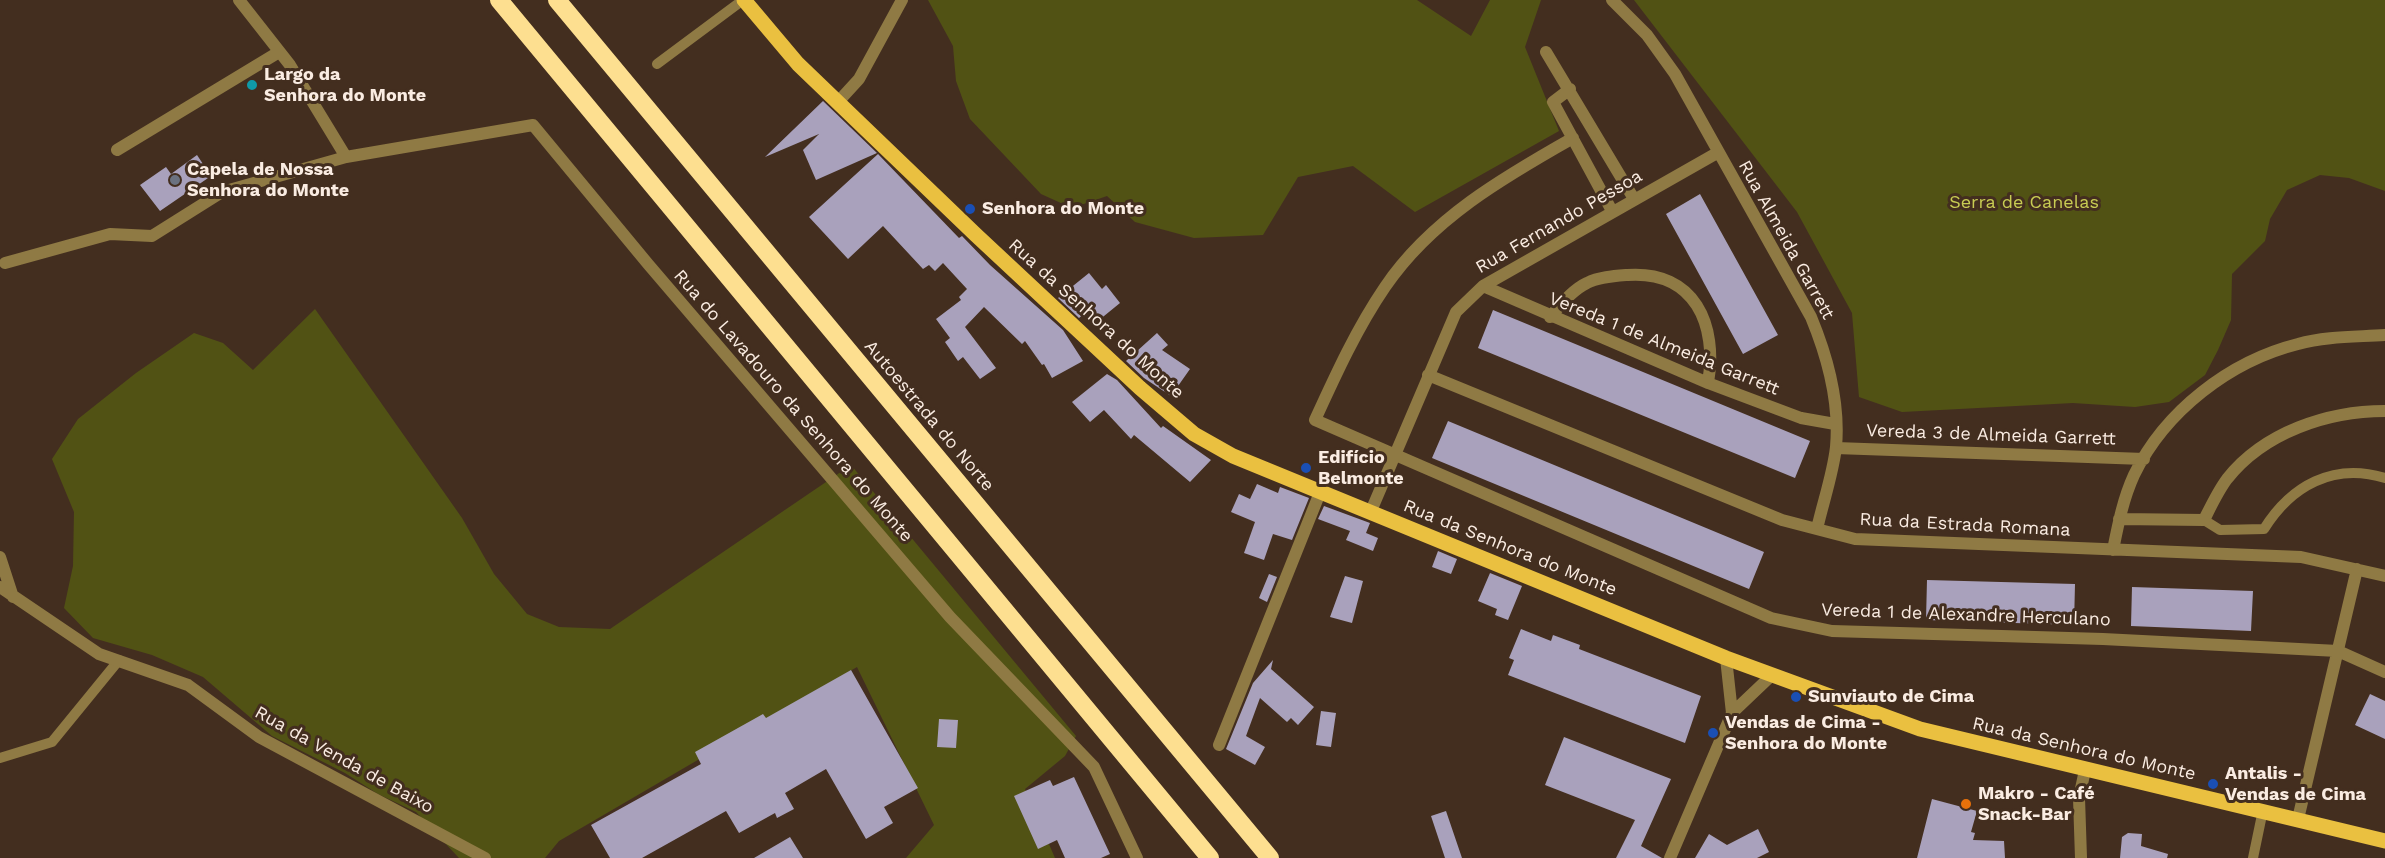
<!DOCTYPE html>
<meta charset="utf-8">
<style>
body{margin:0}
canvas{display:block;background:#432e1f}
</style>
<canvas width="2385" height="858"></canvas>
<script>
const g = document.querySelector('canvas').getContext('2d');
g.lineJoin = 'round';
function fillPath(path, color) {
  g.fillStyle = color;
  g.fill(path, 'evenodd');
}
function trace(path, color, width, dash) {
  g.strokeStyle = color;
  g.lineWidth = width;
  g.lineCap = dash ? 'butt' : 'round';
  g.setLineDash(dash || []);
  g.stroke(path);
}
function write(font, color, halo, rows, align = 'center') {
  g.font = font + ' "Work Sans",sans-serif';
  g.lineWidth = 6;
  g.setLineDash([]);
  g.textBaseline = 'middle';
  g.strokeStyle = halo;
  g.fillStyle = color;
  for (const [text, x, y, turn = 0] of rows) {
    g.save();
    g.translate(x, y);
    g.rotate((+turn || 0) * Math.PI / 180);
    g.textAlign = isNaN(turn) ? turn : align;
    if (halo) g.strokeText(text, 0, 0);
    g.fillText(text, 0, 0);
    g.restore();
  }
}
fillPath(new Path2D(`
 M 928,0 L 1417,0 L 1471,36 L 1490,0 L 1541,0 L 1525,47 L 1559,131 L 1415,212 L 1353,166 L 1298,177 L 1263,235 L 1194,238 L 1135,222 L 1107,196 L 1072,208 L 1041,194 L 970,119 L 956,81 L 953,46 Z
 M 1634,0 L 2385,0 L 2385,191 L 2349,178 L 2320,175 L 2287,190 L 2270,219 L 2265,241 L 2232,274 L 2231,320 L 2218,350 L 2205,375 L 2169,402 L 2135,407 L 2073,403 L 1902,412 L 1859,397 L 1852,313 L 1797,212 Z
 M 315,309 L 462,518 L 494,574 L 527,614 L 559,627 L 610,629 L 851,465 L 1076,736 L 1065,756 L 1025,789 L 1055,858 L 906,858 L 934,825 L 857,667 L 559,841 L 545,858 L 459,858 L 416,812 L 378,794 L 345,773 L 272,736 L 203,677 L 152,655 L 93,638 L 64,608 L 73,566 L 74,512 L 52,459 L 78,419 L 136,373 L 194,333 L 223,343 L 253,370 Z`), '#515214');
fillPath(new Path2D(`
 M 823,101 L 877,153 L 816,180 L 803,150 L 819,134 L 765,157 Z
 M 878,154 L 959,238 L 962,236 L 990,265 L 1063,330 L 1083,361 L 1052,378 L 1044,364 L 1042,365 L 1025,341 L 1022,344 L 984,307 L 965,327 L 996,368 L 980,379 L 963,357 L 958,361 L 945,342 L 950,338 L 936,319 L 961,300 L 959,297 L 967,289 L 943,263 L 935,271 L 929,265 L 923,269 L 883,226 L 848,259 L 809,217 Z
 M 197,155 L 211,176 L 160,211 L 140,185 L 166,167 L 171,174 Z
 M 1700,194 L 1778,335 L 1743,354 L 1666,214 Z
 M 1089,273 L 1102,289 L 1106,285 L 1120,303 L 1093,325 L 1084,314 L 1079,318 L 1058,298 Z
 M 1493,310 L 1810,441 L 1795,478 L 1478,348 Z
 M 1157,333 L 1168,345 L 1162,350 L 1190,369 L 1171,396 L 1144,378 L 1126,361 Z
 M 1107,374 L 1117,380 L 1161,428 L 1163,426 L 1211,460 L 1190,482 L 1134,435 L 1131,439 L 1104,410 L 1090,422 L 1072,402 Z
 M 1448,421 L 1764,552 L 1749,589 L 1432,458 Z
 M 1257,484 L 1278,493 L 1280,487 L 1309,498 L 1292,540 L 1273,534 L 1264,560 L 1244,553 L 1255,522 L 1231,512 L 1239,494 L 1250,499 Z
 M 1324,506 L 1370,523 L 1366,533 L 1378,538 L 1373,551 L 1346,540 L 1350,531 L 1318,519 Z
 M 1438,551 L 1457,559 L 1451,574 L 1432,567 Z
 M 1490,573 L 1522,586 L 1508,620 L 1495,615 L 1497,609 L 1478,601 Z
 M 1269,574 L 1277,577 L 1267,602 L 1259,598 Z
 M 1345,576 L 1363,581 L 1352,623 L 1330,617 Z
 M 1927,580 L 2075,584 L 2074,625 L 1926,620 Z
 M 2132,587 L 2253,591 L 2251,631 L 2131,626 Z
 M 1521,629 L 1551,641 L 1553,635 L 1580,645 L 1579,649 L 1701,696 L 1685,743 L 1508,675 L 1514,660 L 1509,658 Z
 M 1273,660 L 1271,669 L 1314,707 L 1298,725 L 1291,718 L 1287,722 L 1260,698 L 1246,736 L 1265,747 L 1255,765 L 1226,749 L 1253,683 Z
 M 851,670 L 918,788 L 884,807 L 893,823 L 866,839 L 826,769 L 785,793 L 794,809 L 777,818 L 775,813 L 739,833 L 726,811 L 642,858 L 610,858 L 591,825 L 701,764 L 695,752 L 763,714 L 766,718 Z
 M 2370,694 L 2385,701 L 2385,739 L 2355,725 Z
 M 1321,711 L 1336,713 L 1331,747 L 1316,745 Z
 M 939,719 L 958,720 L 956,748 L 937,747 Z
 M 1564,737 L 1671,779 L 1641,846 L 1662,858 L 1616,858 L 1635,820 L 1545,785 Z
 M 1074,777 L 1110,854 L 1101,858 L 1065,858 L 1057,840 L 1038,849 L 1014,796 L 1050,780 L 1053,786 Z
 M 1932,799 L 1977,811 L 1971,832 L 1975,833 L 1973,840 L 2004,841 L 2005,858 L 1917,858 Z
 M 1446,811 L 1462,858 L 1445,858 L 1431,816 Z
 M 1758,829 L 1769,852 L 1757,858 L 1695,858 L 1709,834 L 1727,845 Z
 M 2128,833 L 2142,834 L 2141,846 L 2168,854 L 2167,858 L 2120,858 L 2122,837 Z
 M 790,837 L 803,858 L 754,858 Z`), '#a9a1bc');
trace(new Path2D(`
 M 657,64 L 743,0
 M 2204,520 L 2220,530 L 2264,529 C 2291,486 2333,462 2385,478
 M 0,758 L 52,742 L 119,660
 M 2253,858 L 2263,810`), '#8f7a44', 10);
trace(new Path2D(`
 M 239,0 L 290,65 L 346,157
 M 1612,0 L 1647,35 L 1675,74 L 1811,317 C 1828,358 1840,402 1836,447 C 1833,474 1823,502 1817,529
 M 1546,52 L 1634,199
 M 1570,89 L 1553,102 L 1612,211
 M 837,103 L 859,79 L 902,0
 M 1573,138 C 1504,177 1431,219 1385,287 C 1357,328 1336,374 1315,420 L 1771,618 L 1832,631 L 2103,639 L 2338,651 L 2385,672
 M 117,150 L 279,52
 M 5,263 L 110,234 L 152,236 L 222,192 L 346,157 L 533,125 L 648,264 L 950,617 L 1094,767 L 1137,858
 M 1483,286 L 1708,383 L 1801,418 L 1835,424
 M 1550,317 C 1560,306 1572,290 1587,283 C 1599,277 1614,276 1627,275 C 1695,270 1718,325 1708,383
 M 1428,375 L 1782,520 L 1855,539 L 2301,557 L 2385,576
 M 1836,448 L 2144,459
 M 1371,511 L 1456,312 L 1483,286 L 1717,153
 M 2119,519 L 2204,520 C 2211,506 2218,491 2227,479 C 2264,432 2328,411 2385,411
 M 2113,550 C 2118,525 2123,499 2134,475 C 2165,411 2230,361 2298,344 C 2326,336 2356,337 2385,335
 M 0,557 L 13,597
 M 0,587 L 99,654 L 188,685 L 259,737 L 485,858
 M 1219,745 L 1321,490
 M 2298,819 L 2357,569`), '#8f7a44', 12);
trace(new Path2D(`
 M 1726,658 L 1732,713
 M 1670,858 L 1732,713 L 1772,675
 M 2081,858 L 2079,798 L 2085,770`), '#8f7a44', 12);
trace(new Path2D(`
 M 744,0 L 798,64 L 976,235 L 1140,388 L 1194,434 L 1233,456 L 1726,658 L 1920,729 L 2385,841`), '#eac040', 15);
trace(new Path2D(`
 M 499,0 L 1210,858
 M 557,0 L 1270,858`), '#fddf90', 18);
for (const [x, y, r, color] of [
 [252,85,6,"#0f9aa8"],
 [175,180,6,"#6b7280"],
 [970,209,6,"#1a4fb4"],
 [1306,468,6,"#1a4fb4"],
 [1796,697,6,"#1a4fb4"],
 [1713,733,6,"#1a4fb4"],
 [2213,784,6,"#1a4fb4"],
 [1966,804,6,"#e8710a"]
]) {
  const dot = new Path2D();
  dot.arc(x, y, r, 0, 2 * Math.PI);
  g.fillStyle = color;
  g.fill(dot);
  trace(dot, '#432e1f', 2);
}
write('bold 18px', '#faece2', '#432e1f', [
 ["Largo da",264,75],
 ["Senhora do Monte",264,96],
 ["Capela de Nossa",187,170],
 ["Senhora do Monte",187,191],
 ["Senhora do Monte",982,209],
 ["Edifício",1318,458],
 ["Belmonte",1318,479],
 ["Sunviauto de Cima",1808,697],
 ["Vendas de Cima -",1725,723],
 ["Senhora do Monte",1725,744],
 ["Antalis -",2225,774],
 ["Vendas de Cima",2225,795],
 ["Makro - Café",1978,794],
 ["Snack-Bar",1978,815]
], 'left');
write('18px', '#c8cc53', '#432e1f', [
 ["Serra de Canelas",2024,203]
]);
write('18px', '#faece2', '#432e1f', [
 ["Rua Fernando Pessoa",1559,222,-30],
 ["Rua Almeida Garrett",1786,240,61],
 ["Rua da Senhora do Monte",1096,319,42],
 ["Vereda 1 de Almeida Garrett",1664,344,22],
 ["Rua do Lavadouro da Senhora do Monte",793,406,49],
 ["Autoestrada do Norte",929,416,50],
 ["Vereda 3 de Almeida Garrett",1991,435,2],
 ["Rua da Estrada Romana",1965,525,3],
 ["Rua da Senhora do Monte",1510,548,22],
 ["Vereda 1 de Alexandre Herculano",1966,615,2],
 ["Rua da Senhora do Monte",2084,749,13],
 ["Rua da Venda de Baixo",344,760,29]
]);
</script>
